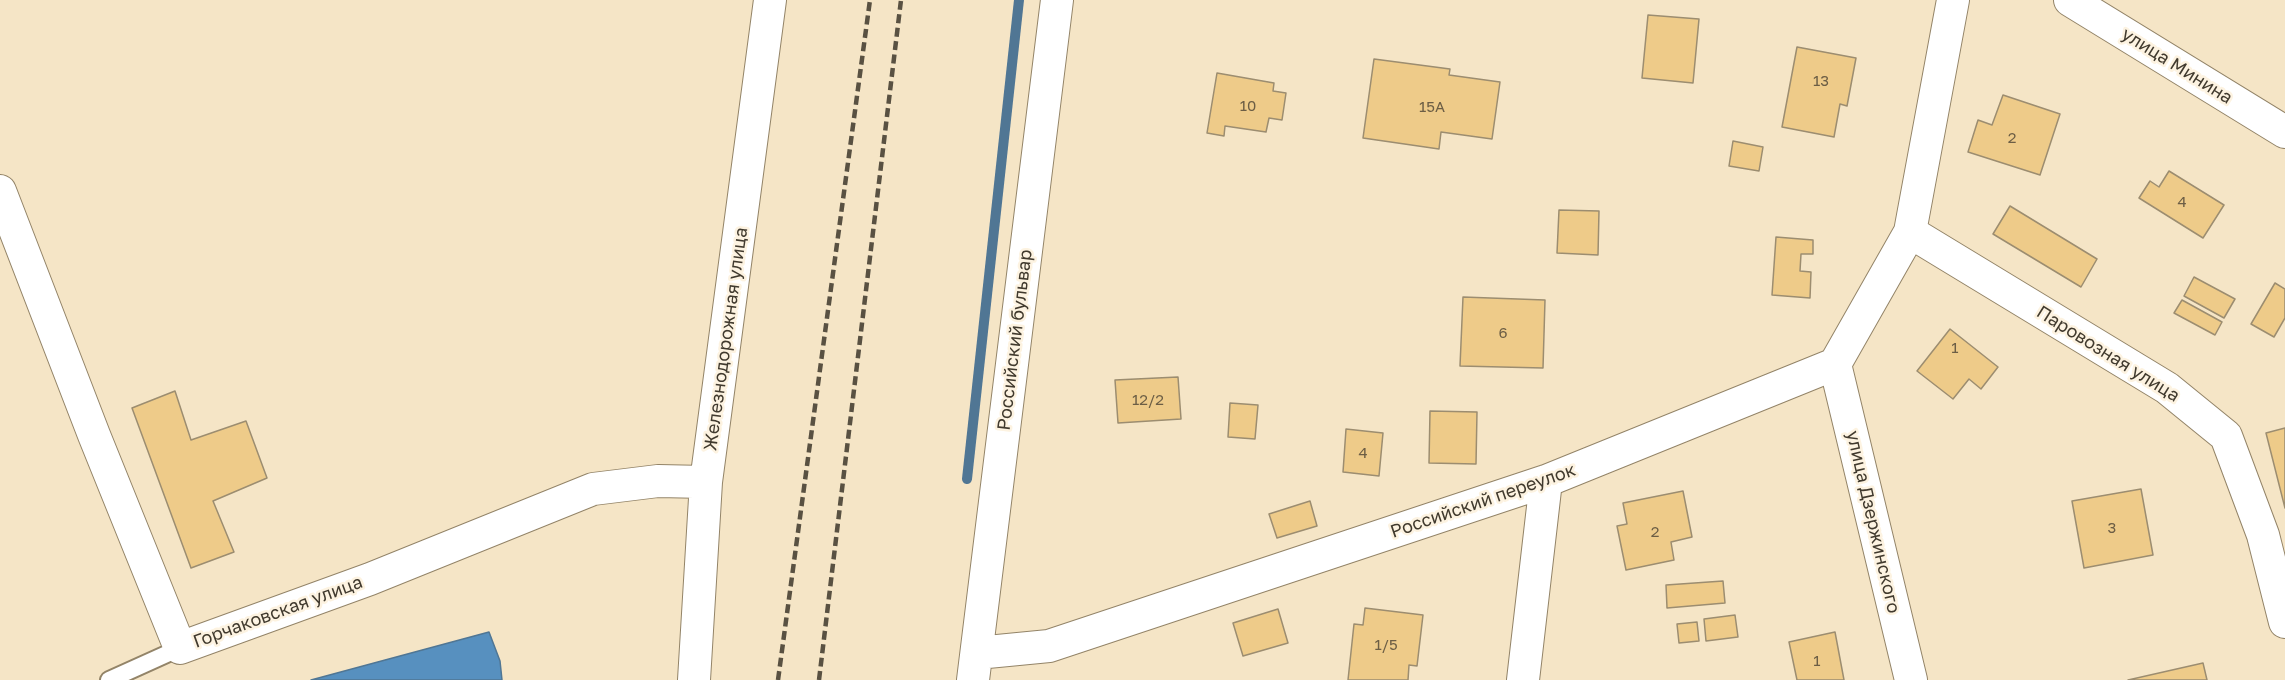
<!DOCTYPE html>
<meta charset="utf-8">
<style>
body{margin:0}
canvas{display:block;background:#f5e5c6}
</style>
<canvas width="2285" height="680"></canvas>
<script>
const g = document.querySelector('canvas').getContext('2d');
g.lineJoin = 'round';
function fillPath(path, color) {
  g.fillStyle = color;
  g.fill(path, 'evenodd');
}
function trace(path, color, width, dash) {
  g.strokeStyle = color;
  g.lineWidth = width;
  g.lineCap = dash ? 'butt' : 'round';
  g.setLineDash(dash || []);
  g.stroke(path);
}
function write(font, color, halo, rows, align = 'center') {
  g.font = font + ' "Golos Text",sans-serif';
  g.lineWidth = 5;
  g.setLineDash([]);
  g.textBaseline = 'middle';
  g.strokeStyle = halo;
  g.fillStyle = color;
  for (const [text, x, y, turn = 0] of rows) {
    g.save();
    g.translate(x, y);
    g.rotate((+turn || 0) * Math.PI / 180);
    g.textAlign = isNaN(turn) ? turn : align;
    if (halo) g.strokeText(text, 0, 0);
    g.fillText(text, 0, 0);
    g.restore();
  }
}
const water = new Path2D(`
 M 489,632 L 500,661 L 502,680 L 311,680 Z`);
fillPath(water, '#5790bf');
trace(water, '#507694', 1.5);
trace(new Path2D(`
 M 967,479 L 1019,0`), '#507694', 10);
const building = new Path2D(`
 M 1648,15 L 1699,19 L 1693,83 L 1642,78 Z
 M 1797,47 L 1856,58 L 1847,106 L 1840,104 L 1834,137 L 1782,127 Z
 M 1374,59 L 1450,69 L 1449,75 L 1500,82 L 1492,139 L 1441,132 L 1439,149 L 1363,138 Z
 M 1217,73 L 1274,83 L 1273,91 L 1286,93 L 1282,120 L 1269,118 L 1266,132 L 1225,126 L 1224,136 L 1207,133 Z
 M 2003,95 L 2060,114 L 2040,175 L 1968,152 L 1978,120 L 1992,125 Z
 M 1733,141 L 1763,147 L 1759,171 L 1729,166 Z
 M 2169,171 L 2224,205 L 2203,238 L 2139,198 L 2150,181 L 2159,187 Z
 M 2010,206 L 2097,259 L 2081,287 L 1993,234 Z
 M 1559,210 L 1599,211 L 1598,255 L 1557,253 Z
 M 1776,237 L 1813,240 L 1813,254 L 1801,254 L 1800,271 L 1811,272 L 1810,298 L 1772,295 Z
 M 2194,277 L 2235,299 L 2224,318 L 2184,296 Z
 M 2275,283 L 2285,289 L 2285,318 L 2274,337 L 2251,324 Z
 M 1463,297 L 1545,300 L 1543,368 L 1460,366 Z
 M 2182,300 L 2222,322 L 2215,335 L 2174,313 Z
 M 1950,329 L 1998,367 L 1981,389 L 1969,379 L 1953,399 L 1917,371 Z
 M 1178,377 L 1181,419 L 1118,423 L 1115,380 Z
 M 175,391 L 191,440 L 246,421 L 267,478 L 213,501 L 234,552 L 191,568 L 132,408 Z
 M 1230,403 L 1258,405 L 1255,439 L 1228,437 Z
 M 1430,411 L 1477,412 L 1476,464 L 1429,463 Z
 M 2285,428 L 2285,508 L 2266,433 Z
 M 1346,429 L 1383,433 L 1379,476 L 1343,472 Z
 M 2141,489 L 2153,555 L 2084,568 L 2072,501 Z
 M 1683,491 L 1692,537 L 1671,542 L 1674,560 L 1626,570 L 1617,526 L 1627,524 L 1623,503 Z
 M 1310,501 L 1317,526 L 1277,538 L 1269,514 Z
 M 1723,581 L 1725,603 L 1667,608 L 1666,585 Z
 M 1365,608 L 1423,615 L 1417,666 L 1409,665 L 1408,680 L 1348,680 L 1354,624 L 1363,625 Z
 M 1278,609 L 1288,643 L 1243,656 L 1233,623 Z
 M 1735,615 L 1738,637 L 1706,641 L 1704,619 Z
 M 1697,622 L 1699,641 L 1679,643 L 1677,624 Z
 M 1835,632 L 1844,680 L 1797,680 L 1789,642 Z
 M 2203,663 L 2207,680 L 2128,680 Z`);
fillPath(building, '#eecb89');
trace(building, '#9c8d70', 1.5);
const lane = new Path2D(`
 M 109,680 L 180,648`);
const street = new Path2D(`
 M 2070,0 L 2285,132
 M 0,191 L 94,435 L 180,648 L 370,579 L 593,489 L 658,481 L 706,482
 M 1910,232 L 2167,388 L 2226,436 L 2263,535 L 2285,622
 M 1835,364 L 1911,680
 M 977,653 L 1049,646 L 1546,481 L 1835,364 L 1910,232 L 1953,0
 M 694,680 L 706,482 L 770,0
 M 973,680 L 1057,0
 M 1523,680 L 1546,481`);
trace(lane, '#938468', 20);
trace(street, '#938468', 34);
trace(lane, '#fff', 16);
trace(street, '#fff', 32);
trace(new Path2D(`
 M 778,680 L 870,0
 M 819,680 L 901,0`), '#595142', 4.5, [9, 4.5]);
write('15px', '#6c5e45', null, [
 ["13",1821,81],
 ["10",1248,106],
 ["15А",1432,107],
 ["2",2012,138],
 ["4",2182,202],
 ["6",1503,333],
 ["1",1955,348],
 ["12/2",1148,400],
 ["4",1363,453],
 ["3",2112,528],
 ["2",1655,532],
 ["1/5",1386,645],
 ["1",1817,661]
]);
write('18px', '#413a2e', '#fdf3e1', [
 ["улица Минина",2177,66,32],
 ["Железнодорожная улица",726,339,-82],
 ["Российский бульвар",1015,340,-83],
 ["Паровозная улица",2108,354,32],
 ["Российский переулок",1483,501,-19],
 ["улица Дзержинского",1873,522,77],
 ["Горчаковская улица",278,612,-20]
]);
</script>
